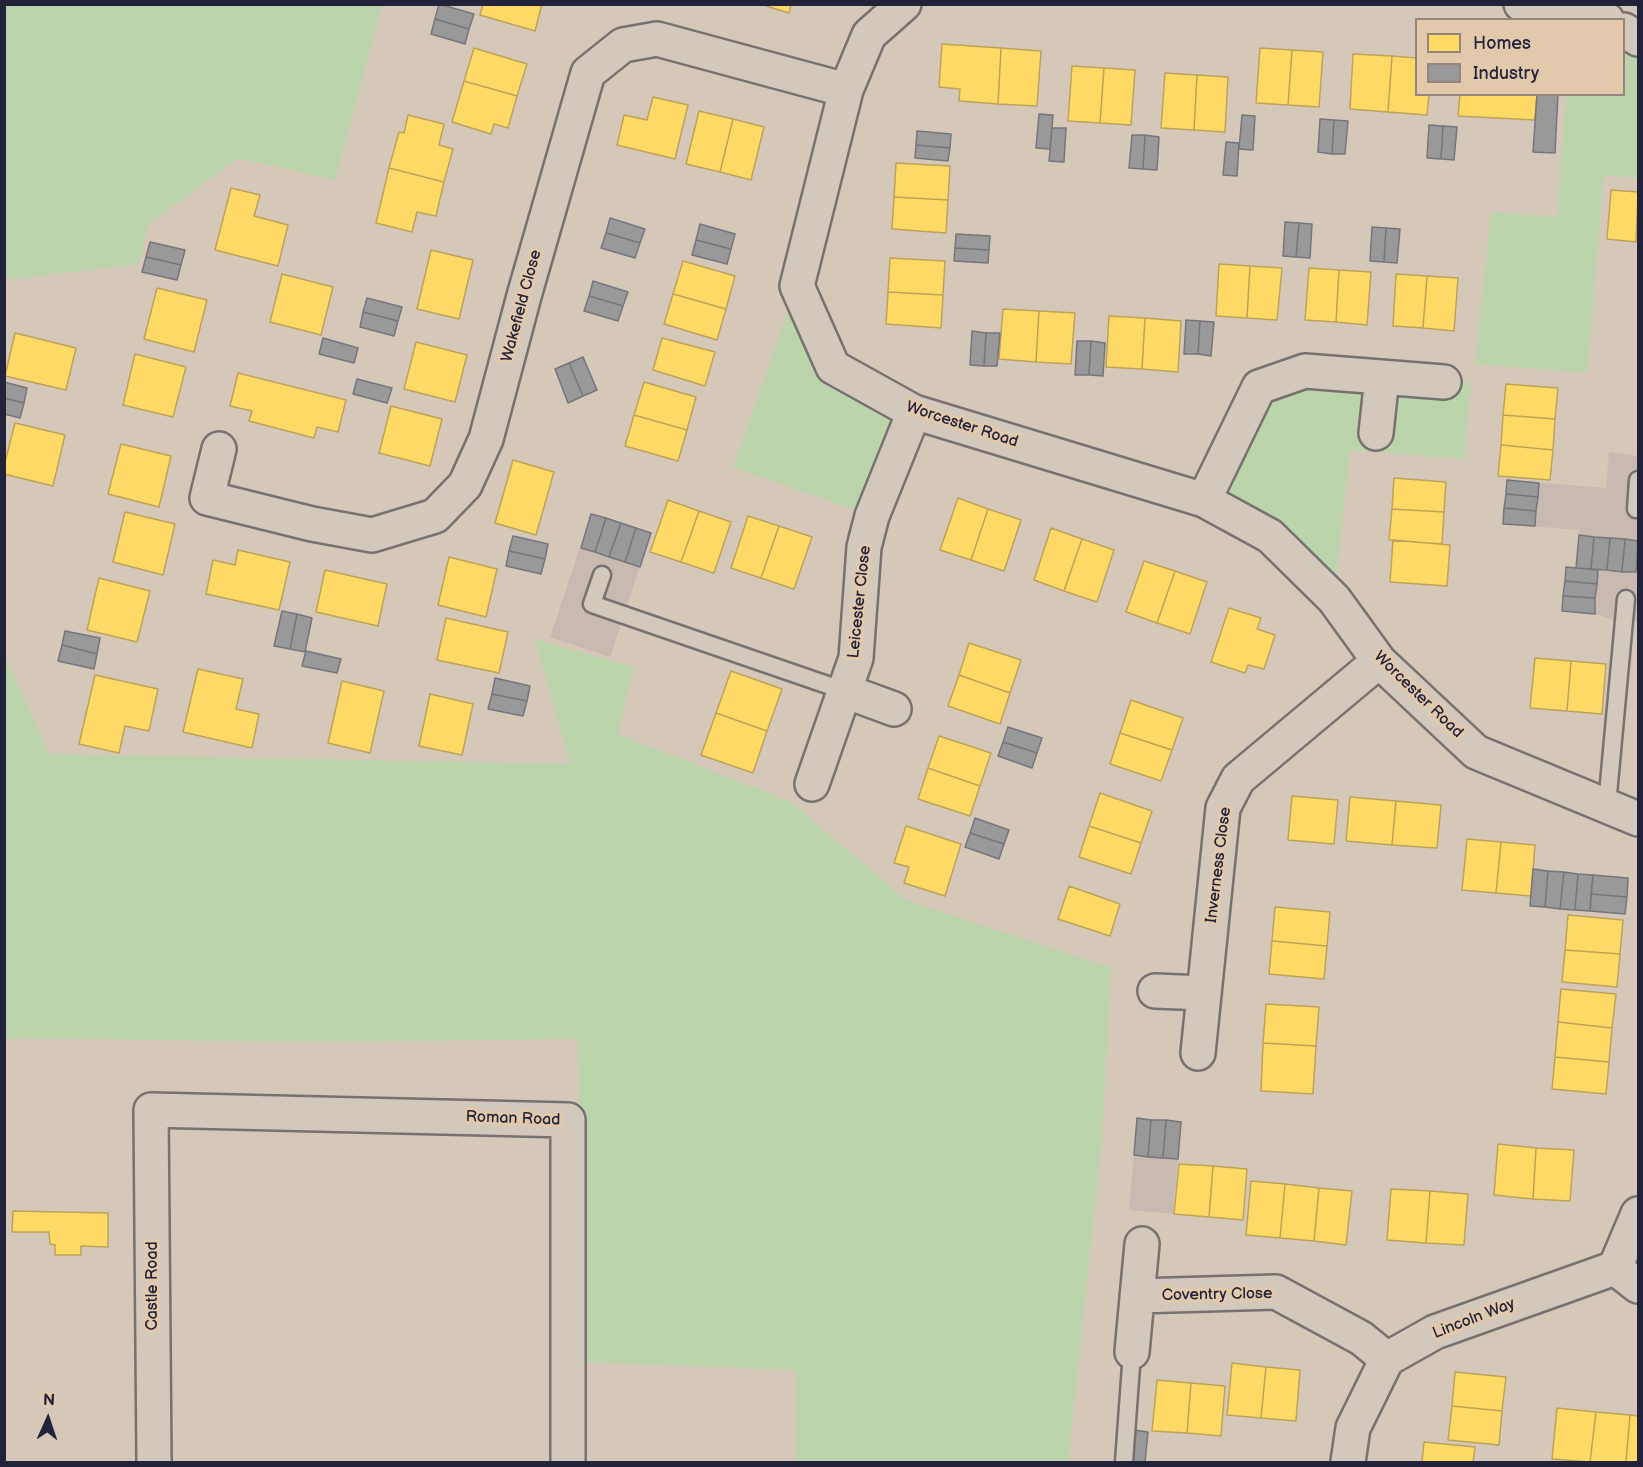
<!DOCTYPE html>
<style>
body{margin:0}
#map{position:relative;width:1643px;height:1467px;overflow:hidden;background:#d6c8b8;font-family:"Balsamiq Sans",sans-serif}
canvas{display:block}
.frame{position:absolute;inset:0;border:6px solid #22223b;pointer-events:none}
.legend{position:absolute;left:1415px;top:18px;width:210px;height:78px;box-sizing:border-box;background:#e3c9ab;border:2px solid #96867e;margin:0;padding:8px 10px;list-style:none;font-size:18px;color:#22223b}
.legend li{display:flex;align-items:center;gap:12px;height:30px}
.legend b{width:30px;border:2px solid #96867e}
.north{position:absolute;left:18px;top:1389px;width:60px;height:60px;-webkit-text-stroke:4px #e3c9ab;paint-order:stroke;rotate:3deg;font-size:16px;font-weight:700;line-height:24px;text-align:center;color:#22223b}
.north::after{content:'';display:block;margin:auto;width:21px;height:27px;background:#22223b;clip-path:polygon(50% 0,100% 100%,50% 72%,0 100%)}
</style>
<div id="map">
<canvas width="1643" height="1467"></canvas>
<div class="frame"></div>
<ul class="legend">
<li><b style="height:16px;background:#ffd966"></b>Homes</li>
<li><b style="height:16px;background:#999"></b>Industry</li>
</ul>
<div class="north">N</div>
</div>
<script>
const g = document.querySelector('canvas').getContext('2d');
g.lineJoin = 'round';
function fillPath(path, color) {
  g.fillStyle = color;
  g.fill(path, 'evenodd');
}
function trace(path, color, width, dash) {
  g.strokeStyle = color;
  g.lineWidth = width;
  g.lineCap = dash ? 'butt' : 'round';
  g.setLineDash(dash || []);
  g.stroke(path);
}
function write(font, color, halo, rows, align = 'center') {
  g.font = font + ' "Balsamiq Sans",sans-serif';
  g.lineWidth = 6;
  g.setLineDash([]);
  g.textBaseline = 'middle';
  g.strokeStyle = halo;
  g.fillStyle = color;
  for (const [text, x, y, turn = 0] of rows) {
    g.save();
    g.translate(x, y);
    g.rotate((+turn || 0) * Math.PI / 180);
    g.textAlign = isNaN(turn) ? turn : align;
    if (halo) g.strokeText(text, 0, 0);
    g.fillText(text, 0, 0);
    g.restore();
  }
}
fillPath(new Path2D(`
 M 1609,452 L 1638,456 L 1638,622 L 1614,620 L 1595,614 L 1562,611 L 1566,567 L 1576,568 L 1579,530 L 1503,524 L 1507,480 L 1606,488 Z
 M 591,514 L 651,533 L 610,657 L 550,637 Z
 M 1137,1118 L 1181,1122 L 1173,1214 L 1129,1210 Z`), '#c9bab1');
fillPath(new Path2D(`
 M 4,5 L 5,4 L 382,5 L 335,180 L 238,158 L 148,225 L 139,264 L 5,280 Z
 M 1624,30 L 1638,39 L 1638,178 L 1604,175 L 1587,373 L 1475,364 L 1491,212 L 1557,217 L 1566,95 L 1624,94 Z
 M 797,286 L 833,367 L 914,412 L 872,516 L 733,467 Z
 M 1444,382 L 1471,383 L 1464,459 L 1350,450 L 1334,599 L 1204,500 L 1259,387 Z
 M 535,639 L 634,667 L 618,734 L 791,802 L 906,900 L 1111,968 L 1102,1138 L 1068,1462 L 796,1462 L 796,1370 L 584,1362 L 578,1039 L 314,1042 L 5,1038 L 4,653 L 49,754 L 570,764 Z`), '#bcd4ac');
const homes = new Path2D(`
 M 483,4 L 542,4 L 535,31 L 480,15 Z
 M 760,4 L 791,4 L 789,13 Z
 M 942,44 L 1001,48 L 998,104 L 959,101 L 960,89 L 939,87 Z
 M 474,48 L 527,64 L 517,96 L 464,81 Z
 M 1001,48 L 1041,51 L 1037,106 L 998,104 Z
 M 1260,48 L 1292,50 L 1288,105 L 1256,103 Z
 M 1292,50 L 1323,52 L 1319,107 L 1288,105 Z
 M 1353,54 L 1392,56 L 1388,112 L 1350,109 Z
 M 1392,56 L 1416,58 L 1416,94 L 1429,94 L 1427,115 L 1388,112 Z
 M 1072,66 L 1104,68 L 1100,123 L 1068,121 Z
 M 1104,68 L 1135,70 L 1131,125 L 1100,123 Z
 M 1165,73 L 1197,75 L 1194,130 L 1161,128 Z
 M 1197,75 L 1228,77 L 1225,132 L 1194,130 Z
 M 464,81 L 517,96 L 508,128 L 494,124 L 491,134 L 452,122 Z
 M 1460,94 L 1537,94 L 1535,120 L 1458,116 Z
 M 653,97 L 688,105 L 675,159 L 617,145 L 624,115 L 647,120 Z
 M 699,111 L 733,119 L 720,172 L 686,164 Z
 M 408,115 L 444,124 L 439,145 L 453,149 L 444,182 L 389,168 L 399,132 L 404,133 Z
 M 733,119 L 764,127 L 751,180 L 720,172 Z
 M 896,163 L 950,166 L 948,200 L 894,197 Z
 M 389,168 L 444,182 L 436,216 L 417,212 L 412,232 L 376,223 Z
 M 231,188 L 260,195 L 254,216 L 288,225 L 278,266 L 215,250 Z
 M 1611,190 L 1638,192 L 1636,242 L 1607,239 Z
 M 894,197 L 948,200 L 946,233 L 892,229 Z
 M 431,250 L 473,260 L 459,319 L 417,309 Z
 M 890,258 L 945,261 L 943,295 L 888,292 Z
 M 683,261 L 735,276 L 726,309 L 673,294 Z
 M 1219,264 L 1250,266 L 1247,318 L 1216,316 Z
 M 1250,266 L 1282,268 L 1277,320 L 1247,318 Z
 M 1309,268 L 1339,270 L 1336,322 L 1305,320 Z
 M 1339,270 L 1371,272 L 1367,325 L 1336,322 Z
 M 282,274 L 333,287 L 321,335 L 270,322 Z
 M 1396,274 L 1427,276 L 1423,328 L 1393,326 Z
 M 1427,276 L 1458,278 L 1454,331 L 1423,328 Z
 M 157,288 L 207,300 L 194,352 L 144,339 Z
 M 888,292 L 943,295 L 941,328 L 886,324 Z
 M 673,294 L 726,309 L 717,340 L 664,324 Z
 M 1003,309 L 1039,311 L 1036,362 L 999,359 Z
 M 1039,311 L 1075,313 L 1071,364 L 1036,362 Z
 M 1109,316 L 1145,318 L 1142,369 L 1106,367 Z
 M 1145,318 L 1181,321 L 1178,372 L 1142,369 Z
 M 15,333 L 76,348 L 66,390 L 5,376 Z
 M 662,338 L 715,352 L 705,386 L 653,370 Z
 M 416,342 L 467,355 L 455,402 L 404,389 Z
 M 135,354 L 186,367 L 173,417 L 123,405 Z
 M 238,373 L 346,400 L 338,432 L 317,427 L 314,438 L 249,421 L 252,411 L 230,406 Z
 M 644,382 L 696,397 L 687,430 L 634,415 Z
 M 1506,384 L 1558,388 L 1555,419 L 1503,415 Z
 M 391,406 L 442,419 L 430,466 L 379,453 Z
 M 634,415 L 687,430 L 678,461 L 625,446 Z
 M 1503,415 L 1555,419 L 1553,450 L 1501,445 Z
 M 15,423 L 65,435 L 53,486 L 4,474 L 4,466 Z
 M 121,444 L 171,456 L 159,507 L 108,494 Z
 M 1501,445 L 1553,450 L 1550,480 L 1498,476 Z
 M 513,460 L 554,472 L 536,535 L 495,523 Z
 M 1394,478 L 1446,482 L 1444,512 L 1392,509 Z
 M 958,498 L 988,509 L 971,560 L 940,550 Z
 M 668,500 L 699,511 L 681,562 L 650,552 Z
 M 988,509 L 1021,520 L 1004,571 L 971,560 Z
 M 1392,509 L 1444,512 L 1442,544 L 1389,540 Z
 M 699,511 L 731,522 L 714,573 L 681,562 Z
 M 125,512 L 175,524 L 163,575 L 113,562 Z
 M 748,516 L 779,526 L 761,578 L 731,568 Z
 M 779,526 L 812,537 L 794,589 L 761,578 Z
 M 1051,528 L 1082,539 L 1064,591 L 1034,580 Z
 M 1082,539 L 1114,550 L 1097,602 L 1064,591 Z
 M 1393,540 L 1450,545 L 1447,586 L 1390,582 Z
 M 238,550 L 290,562 L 279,610 L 206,594 L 213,560 L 235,565 Z
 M 449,557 L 497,569 L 486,617 L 438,605 Z
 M 1144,561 L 1175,571 L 1157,623 L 1126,612 Z
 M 325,570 L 387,584 L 378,626 L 316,612 Z
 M 1175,571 L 1207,582 L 1190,634 L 1157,623 Z
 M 99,578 L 150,591 L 137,642 L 87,630 Z
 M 1229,608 L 1261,618 L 1257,629 L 1275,635 L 1264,669 L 1248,665 L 1245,673 L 1211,662 Z
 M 446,618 L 508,632 L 499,673 L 437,660 Z
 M 969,643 L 1021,660 L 1010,693 L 959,675 Z
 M 1535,658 L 1571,661 L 1567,711 L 1530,708 Z
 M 1571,661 L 1606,664 L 1602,714 L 1567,711 Z
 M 198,669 L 243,679 L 236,709 L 259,714 L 252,748 L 183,732 Z
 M 731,671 L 782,689 L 767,731 L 716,713 Z
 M 95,675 L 158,689 L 149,731 L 125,726 L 119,753 L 79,744 Z
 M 959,675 L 1010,693 L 1000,724 L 948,706 Z
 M 342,681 L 384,691 L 370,753 L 328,743 Z
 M 430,694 L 473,704 L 462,755 L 419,746 Z
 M 1131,700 L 1183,718 L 1172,750 L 1120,733 Z
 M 716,713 L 767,731 L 753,773 L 701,755 Z
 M 1120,733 L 1172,750 L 1161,781 L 1110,764 Z
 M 939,736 L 991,753 L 980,786 L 928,768 Z
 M 928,768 L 980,786 L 970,816 L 918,799 Z
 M 1100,793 L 1152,811 L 1141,843 L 1089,826 Z
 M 1292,796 L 1338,800 L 1334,844 L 1288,840 Z
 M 1350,797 L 1396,801 L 1392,845 L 1346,841 Z
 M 1396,801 L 1441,805 L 1437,848 L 1392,845 Z
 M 906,826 L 961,844 L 945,896 L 904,883 L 909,867 L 894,863 Z
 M 1089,826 L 1141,843 L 1131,874 L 1079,857 Z
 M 1467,839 L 1501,842 L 1496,893 L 1462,890 Z
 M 1501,842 L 1535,845 L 1531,896 L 1496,893 Z
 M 1069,886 L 1120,904 L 1110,936 L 1058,919 Z
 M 1275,907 L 1330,912 L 1327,946 L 1272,941 Z
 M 1568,915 L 1623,920 L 1620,954 L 1565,950 Z
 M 1272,941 L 1327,946 L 1324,979 L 1269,974 Z
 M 1565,950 L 1620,954 L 1617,987 L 1562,982 Z
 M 1561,989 L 1616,994 L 1612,1028 L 1558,1022 Z
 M 1266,1004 L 1319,1007 L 1316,1046 L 1263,1043 Z
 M 1558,1022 L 1612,1028 L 1609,1062 L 1555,1057 Z
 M 1263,1043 L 1316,1046 L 1313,1094 L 1261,1091 Z
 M 1555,1057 L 1609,1062 L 1606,1094 L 1552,1089 Z
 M 1498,1144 L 1536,1148 L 1533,1199 L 1494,1195 Z
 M 1536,1148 L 1574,1150 L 1570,1201 L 1533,1199 Z
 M 1179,1164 L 1213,1166 L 1209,1217 L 1174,1214 Z
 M 1213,1166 L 1247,1169 L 1243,1220 L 1209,1217 Z
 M 1251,1181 L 1285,1184 L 1280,1238 L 1246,1235 Z
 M 1285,1184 L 1319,1188 L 1314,1241 L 1280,1238 Z
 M 1319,1188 L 1352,1191 L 1346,1245 L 1314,1241 Z
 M 1391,1189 L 1430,1191 L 1426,1243 L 1387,1240 Z
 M 1430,1191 L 1468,1194 L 1464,1245 L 1426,1243 Z
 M 13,1211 L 108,1213 L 108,1247 L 81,1246 L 81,1255 L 55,1255 L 55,1245 L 50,1244 L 49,1232 L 12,1232 Z
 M 1232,1363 L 1266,1367 L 1261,1418 L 1227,1415 Z
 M 1266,1367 L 1300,1370 L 1296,1421 L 1261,1418 Z
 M 1455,1372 L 1506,1377 L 1502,1411 L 1452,1406 Z
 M 1157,1380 L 1191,1383 L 1187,1433 L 1152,1431 Z
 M 1191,1383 L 1225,1386 L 1221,1436 L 1187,1433 Z
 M 1452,1406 L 1502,1411 L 1499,1445 L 1448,1440 Z
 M 1557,1408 L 1596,1412 L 1590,1462 L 1552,1459 Z
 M 1596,1412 L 1630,1415 L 1626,1462 L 1590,1462 Z
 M 1630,1415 L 1638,1416 L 1638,1462 L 1626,1462 Z
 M 1424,1442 L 1475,1447 L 1473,1462 L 1422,1462 Z`);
fillPath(homes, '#ffd966');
trace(homes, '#bda259', 1.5);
const industry = new Path2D(`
 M 439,4 L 474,14 L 469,29 L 435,19 Z
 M 435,19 L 469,29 L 465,44 L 431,34 Z
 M 1537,94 L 1558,94 L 1555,153 L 1533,152 Z
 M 1039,114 L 1053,115 L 1050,149 L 1036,148 Z
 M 1242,115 L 1255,116 L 1253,150 L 1239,149 Z
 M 1320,119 L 1334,120 L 1332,154 L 1318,152 Z
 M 1334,120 L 1348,121 L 1345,154 L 1332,154 Z
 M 1429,125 L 1443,126 L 1441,159 L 1427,158 Z
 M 1443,126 L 1457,127 L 1454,160 L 1441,159 Z
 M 1052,128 L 1066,128 L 1064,162 L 1049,161 Z
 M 917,131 L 951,134 L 950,148 L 916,145 Z
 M 1132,135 L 1145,135 L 1143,169 L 1129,168 Z
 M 1145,135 L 1159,137 L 1157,170 L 1143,169 Z
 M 1226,142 L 1239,143 L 1237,176 L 1223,175 Z
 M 916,145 L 950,148 L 948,161 L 915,158 Z
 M 610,218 L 645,229 L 640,243 L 606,233 Z
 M 1285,222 L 1299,223 L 1296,257 L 1283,256 Z
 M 1299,223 L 1312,224 L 1310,258 L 1296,257 Z
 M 700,224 L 735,234 L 731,249 L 696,240 Z
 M 1372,227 L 1386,228 L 1384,262 L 1370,261 Z
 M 1386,228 L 1400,229 L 1397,263 L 1384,262 Z
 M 606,233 L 640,243 L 635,258 L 601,248 Z
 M 956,234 L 990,236 L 989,250 L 955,248 Z
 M 696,240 L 731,249 L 727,264 L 692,255 Z
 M 150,242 L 185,250 L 181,265 L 146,257 Z
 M 955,248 L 989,250 L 988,263 L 954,261 Z
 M 146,257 L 181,265 L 177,280 L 142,272 Z
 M 593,281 L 628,292 L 623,306 L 589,296 Z
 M 589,296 L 623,306 L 618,321 L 584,311 Z
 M 367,298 L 402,307 L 398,321 L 363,312 Z
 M 363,312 L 398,321 L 394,336 L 360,327 Z
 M 1186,320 L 1200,321 L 1198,354 L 1184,354 Z
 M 1200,321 L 1214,322 L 1211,356 L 1198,354 Z
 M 972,331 L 986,333 L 984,366 L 970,365 Z
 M 986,333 L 1000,333 L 997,366 L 984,366 Z
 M 323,338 L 358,348 L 354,363 L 319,354 Z
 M 1077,341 L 1091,341 L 1089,375 L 1075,375 Z
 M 1091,341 L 1105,343 L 1103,376 L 1089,375 Z
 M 583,357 L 597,390 L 583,396 L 569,363 Z
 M 569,363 L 583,396 L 568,403 L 555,369 Z
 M 357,379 L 392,388 L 387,403 L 353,394 Z
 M 4,382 L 27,388 L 24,403 L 4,398 Z
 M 4,398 L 24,403 L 20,418 L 4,414 Z
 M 1507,480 L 1539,483 L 1538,497 L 1506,494 Z
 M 1506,494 L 1538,497 L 1536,511 L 1504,508 Z
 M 1504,508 L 1536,511 L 1535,526 L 1503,524 Z
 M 591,514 L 606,518 L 595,552 L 581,548 Z
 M 606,518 L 621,523 L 609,557 L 595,552 Z
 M 621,523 L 636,528 L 625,562 L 609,557 Z
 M 636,528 L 651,533 L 640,567 L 625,562 Z
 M 1579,535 L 1594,537 L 1591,569 L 1576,568 Z
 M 513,536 L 548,544 L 545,559 L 509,551 Z
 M 1594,537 L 1610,538 L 1607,570 L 1591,569 Z
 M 1610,538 L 1625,539 L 1622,572 L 1607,570 Z
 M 1625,539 L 1638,541 L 1636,572 L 1622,572 Z
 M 509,551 L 545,559 L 541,574 L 506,566 Z
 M 1566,567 L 1598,570 L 1597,584 L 1565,581 Z
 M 1565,581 L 1597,584 L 1595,598 L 1563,596 Z
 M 1563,596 L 1595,598 L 1595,614 L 1562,611 Z
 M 282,611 L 297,614 L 290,649 L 274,646 Z
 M 297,614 L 312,618 L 305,652 L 290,649 Z
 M 65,631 L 100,638 L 97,654 L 62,645 Z
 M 62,645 L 97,654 L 94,669 L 58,661 Z
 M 306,651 L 341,659 L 337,673 L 302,666 Z
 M 495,678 L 530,686 L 527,701 L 492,694 Z
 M 492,694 L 527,701 L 523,716 L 488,709 Z
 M 1008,727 L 1042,738 L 1037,753 L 1003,742 Z
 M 1003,742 L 1037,753 L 1032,768 L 998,756 Z
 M 975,818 L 1009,830 L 1004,844 L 970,833 Z
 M 970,833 L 1004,844 L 999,859 L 965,847 Z
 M 1533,869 L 1548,871 L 1545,907 L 1530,906 Z
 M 1548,871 L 1564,872 L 1560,909 L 1545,907 Z
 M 1564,872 L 1578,874 L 1575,910 L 1560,909 Z
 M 1578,874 L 1593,875 L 1590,911 L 1575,910 Z
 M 1593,875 L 1628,878 L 1627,897 L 1591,894 Z
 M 1591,894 L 1627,897 L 1625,914 L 1590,911 Z
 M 1137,1118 L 1151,1120 L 1148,1157 L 1134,1155 Z
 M 1151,1120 L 1166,1120 L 1163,1158 L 1148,1157 Z
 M 1166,1120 L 1181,1122 L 1178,1159 L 1163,1158 Z
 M 1134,1430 L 1148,1432 L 1145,1462 L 1131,1462 Z`);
fillPath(industry, '#999');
trace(industry, '#75757d', 1.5);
const lane = new Path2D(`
 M 1636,509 L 1638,480
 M 602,575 L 592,604 L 845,691
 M 1607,805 L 1626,599
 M 1124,1462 L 1132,1352`);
const street = new Path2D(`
 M 904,4 L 869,35 L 846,90 L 797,286 L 833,367 L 914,412 L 1204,500 L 1270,536 L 1334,599 L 1379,661 L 1476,752 L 1638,819
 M 1521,4 C 1549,7 1582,5 1607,20
 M 1624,30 L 1638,39
 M 1376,433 L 1382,377
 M 219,449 L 207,498 L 312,524 L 372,535 L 435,516 L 465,485 L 486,439 L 524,296 L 588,73 L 623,45 L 657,39 L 846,90
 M 1204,500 L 1259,387 L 1305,371 L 1444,382
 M 845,691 L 894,709
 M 812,784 L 856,658 L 864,547 L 872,516 L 914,412
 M 1155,991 L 1204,993
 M 1198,1053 L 1223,808 L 1238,779 L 1379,661
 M 1615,1268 L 1638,1286
 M 1137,1296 L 1276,1292 L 1361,1338 L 1387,1359
 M 1132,1352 L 1142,1244
 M 154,1462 L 151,1110 L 568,1120 L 568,1462
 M 1348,1462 L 1353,1428 L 1387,1359 L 1435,1332 L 1615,1268 L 1638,1214`);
trace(lane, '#77716f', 21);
trace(street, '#77716f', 38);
trace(lane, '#d2c8bc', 16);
trace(street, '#d2c8bc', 33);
write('16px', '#22223b', '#e3c9ab', [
 ["Wakefield Close",522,306,-75],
 ["Worcester Road",962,425,18],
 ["Leicester Close",860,602,-84],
 ["Worcester Road",1418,695,44],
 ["Inverness Close",1219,865,-83],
 ["Roman Road",513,1119,2],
 ["Castle Road",153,1286,-90],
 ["Coventry Close",1217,1295,-1],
 ["Lincoln Way",1474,1319,-21]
]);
</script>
